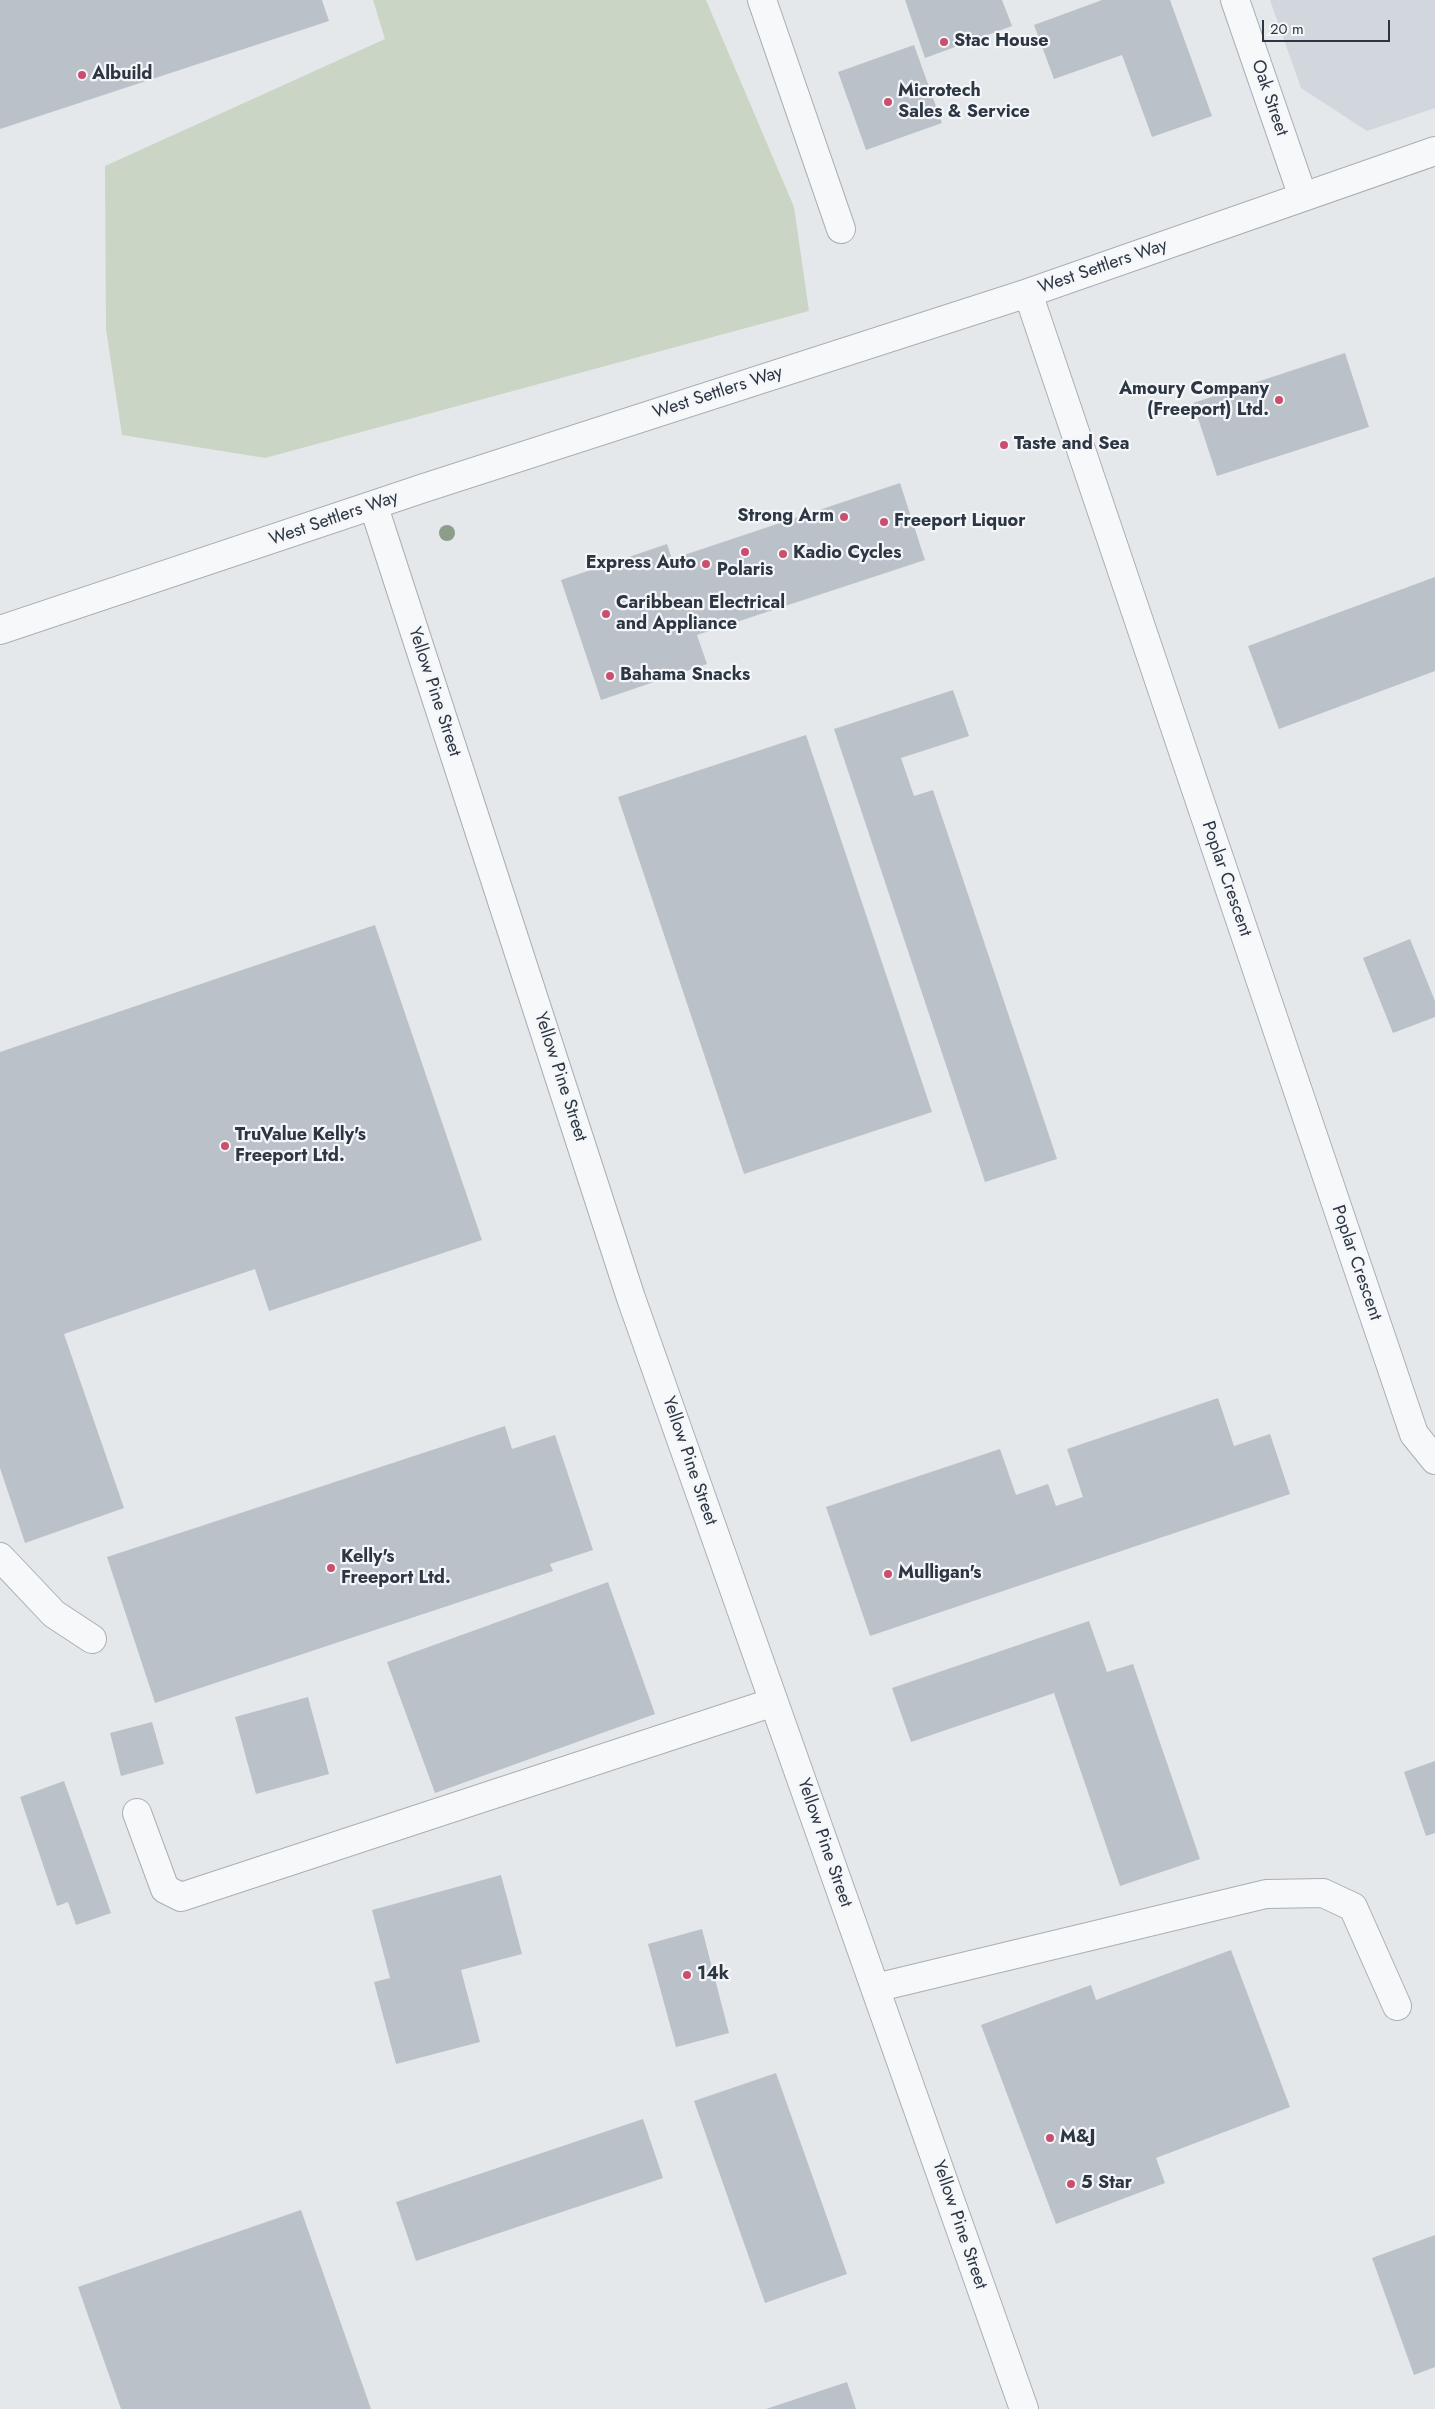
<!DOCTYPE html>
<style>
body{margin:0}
#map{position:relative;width:1435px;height:2409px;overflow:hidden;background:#e4e8eb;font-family:Jost,sans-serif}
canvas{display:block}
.scale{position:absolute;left:1262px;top:20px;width:128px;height:22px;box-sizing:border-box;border:2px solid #2c3743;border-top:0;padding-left:6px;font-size:15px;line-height:18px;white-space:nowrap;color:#2c3743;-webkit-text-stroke:4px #f4f6f9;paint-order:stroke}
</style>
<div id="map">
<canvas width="1435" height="2409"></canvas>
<div class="scale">20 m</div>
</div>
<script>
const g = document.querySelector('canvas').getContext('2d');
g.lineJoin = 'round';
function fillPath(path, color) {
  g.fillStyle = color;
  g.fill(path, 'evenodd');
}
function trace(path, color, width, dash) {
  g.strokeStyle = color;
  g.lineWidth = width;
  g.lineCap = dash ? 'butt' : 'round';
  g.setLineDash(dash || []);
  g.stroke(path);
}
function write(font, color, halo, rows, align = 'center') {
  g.font = font + ' Jost,sans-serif';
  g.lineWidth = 4.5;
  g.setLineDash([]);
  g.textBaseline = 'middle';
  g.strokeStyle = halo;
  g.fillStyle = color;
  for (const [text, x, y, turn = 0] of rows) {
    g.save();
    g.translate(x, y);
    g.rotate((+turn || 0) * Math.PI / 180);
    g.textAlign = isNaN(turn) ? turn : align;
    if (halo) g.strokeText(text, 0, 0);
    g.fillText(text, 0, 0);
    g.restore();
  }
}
fillPath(new Path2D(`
 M 1270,0 L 1435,0 L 1435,108 L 1367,131 L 1301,88 Z`), '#d2d7dd');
fillPath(new Path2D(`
 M 373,0 L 706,0 L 794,207 L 809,311 L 265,458 L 122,435 L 106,329 L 105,166 L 385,39 Z`), '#cbd5c5');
fillPath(new Path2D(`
 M 0,0 L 322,0 L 329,21 L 0,129 Z
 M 905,0 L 1002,0 L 1012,26 L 925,58 Z
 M 1102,0 L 1170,0 L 1212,116 L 1152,137 L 1122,55 L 1054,79 L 1034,25 Z
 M 914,45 L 942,123 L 866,150 L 838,72 Z
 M 1345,353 L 1369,427 L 1217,476 L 1193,403 Z
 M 900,483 L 925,560 L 697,635 L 707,664 L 601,700 L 561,580 L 667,544 L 672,559 Z
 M 1435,577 L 1435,671 L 1279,729 L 1248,646 Z
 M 953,690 L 969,736 L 901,758 L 914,796 L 933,790 L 1057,1159 L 985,1182 L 834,729 Z
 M 806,735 L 932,1112 L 744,1174 L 618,797 Z
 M 375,925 L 482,1240 L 269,1311 L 255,1269 L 64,1334 L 124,1508 L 25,1543 L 0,1468 L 0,1052 Z
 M 1410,939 L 1435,1001 L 1435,1017 L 1393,1033 L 1363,958 Z
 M 1218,1398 L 1234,1446 L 1270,1434 L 1290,1494 L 870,1636 L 826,1507 L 1000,1449 L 1016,1495 L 1048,1484 L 1056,1506 L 1083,1497 L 1067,1449 Z
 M 505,1426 L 512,1449 L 555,1435 L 593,1550 L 550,1564 L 553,1571 L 155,1703 L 107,1557 Z
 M 608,1582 L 655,1714 L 435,1793 L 387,1662 Z
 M 1089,1621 L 1107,1672 L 1133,1664 L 1200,1859 L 1120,1886 L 1054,1693 L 911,1742 L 892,1688 Z
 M 308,1697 L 329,1774 L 256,1794 L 235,1717 Z
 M 152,1722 L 164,1764 L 121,1776 L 110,1733 Z
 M 1435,1761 L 1435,1833 L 1426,1836 L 1404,1772 Z
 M 64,1781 L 111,1913 L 76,1925 L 68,1902 L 57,1906 L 20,1797 Z
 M 501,1875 L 522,1954 L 461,1970 L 480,2042 L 396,2064 L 374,1982 L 390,1978 L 372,1910 Z
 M 702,1929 L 729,2033 L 676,2047 L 648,1944 Z
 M 1231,1950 L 1290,2107 L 1156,2158 L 1165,2183 L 1056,2224 L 981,2025 L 1091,1985 L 1096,2000 Z
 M 776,2073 L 847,2274 L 765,2303 L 694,2101 Z
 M 643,2119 L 663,2178 L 416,2261 L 396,2202 Z
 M 301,2210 L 371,2409 L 121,2409 L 78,2287 Z
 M 1435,2235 L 1435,2367 L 1414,2375 L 1372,2258 Z
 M 847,2382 L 856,2409 L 766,2409 Z`), '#bbc1c8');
const minor = new Path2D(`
 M 762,0 L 841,229
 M 1235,0 L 1303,197
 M 1028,293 L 1414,1434 L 1435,1460
 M 374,507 L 631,1298 L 1024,2409
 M 0,630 L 424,488 L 1028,293 L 1435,151
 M 0,1557 L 54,1614 L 92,1639
 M 137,1813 L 165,1889 L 181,1897 L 774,1702
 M 875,1988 L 1266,1894 L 1323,1893 L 1353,1907 L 1397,2006`);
trace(minor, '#a9afb5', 30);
trace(minor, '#f7f8fa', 28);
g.fillStyle = '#8c9d8a';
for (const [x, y] of [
 [447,533]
]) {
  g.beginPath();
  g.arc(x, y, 8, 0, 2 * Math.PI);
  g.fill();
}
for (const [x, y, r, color] of [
 [944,42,5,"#ca4f6e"],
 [82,75,5,"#ca4f6e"],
 [888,102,5,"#ca4f6e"],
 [1279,400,5,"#ca4f6e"],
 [1004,445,5,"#ca4f6e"],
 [844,517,5,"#ca4f6e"],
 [884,522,5,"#ca4f6e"],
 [745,552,5,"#ca4f6e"],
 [783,554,5,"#ca4f6e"],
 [706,564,5,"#ca4f6e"],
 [606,614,5,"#ca4f6e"],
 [610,676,5,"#ca4f6e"],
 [225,1146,5,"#ca4f6e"],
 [331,1568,5,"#ca4f6e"],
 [888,1574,5,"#ca4f6e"],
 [687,1975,5,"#ca4f6e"],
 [1050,2138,5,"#ca4f6e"],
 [1071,2184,5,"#ca4f6e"]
]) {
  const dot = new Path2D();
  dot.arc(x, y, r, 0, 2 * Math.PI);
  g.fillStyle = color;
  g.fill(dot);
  trace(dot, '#f4f6f9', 2);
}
write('bold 18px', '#2c3743', '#f4f6f9', [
 ["Stac House",954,42],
 ["Albuild",92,75],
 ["Microtech",898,92],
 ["Sales & Service",898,113],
 ["Amoury Company",1269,390,"right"],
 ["(Freeport) Ltd.",1269,411,"right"],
 ["Taste and Sea",1014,445],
 ["Strong Arm",834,517,"right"],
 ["Freeport Liquor",894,522],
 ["Kadio Cycles",793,554],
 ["Express Auto",696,564,"right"],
 ["Polaris",745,571,"center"],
 ["Caribbean Electrical",616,604],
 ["and Appliance",616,625],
 ["Bahama Snacks",620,676],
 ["TruValue Kelly's",235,1136],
 ["Freeport Ltd.",235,1157],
 ["Kelly's",341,1558],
 ["Freeport Ltd.",341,1579],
 ["Mulligan's",898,1574],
 ["14k",697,1975],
 ["M&J",1060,2138],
 ["5 Star",1081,2184]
], 'left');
write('18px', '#2c3743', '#f4f6f9', [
 ["Oak Street",1269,98,71],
 ["West Settlers Way",1103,267,-19],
 ["West Settlers Way",718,393,-18],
 ["West Settlers Way",334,519,-19],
 ["Yellow Pine Street",434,692,72],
 ["Poplar Crescent",1226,879,71],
 ["Yellow Pine Street",560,1077,72],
 ["Poplar Crescent",1356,1263,71],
 ["Yellow Pine Street",689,1461,71],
 ["Yellow Pine Street",824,1843,71],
 ["Yellow Pine Street",959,2225,71]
]);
</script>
